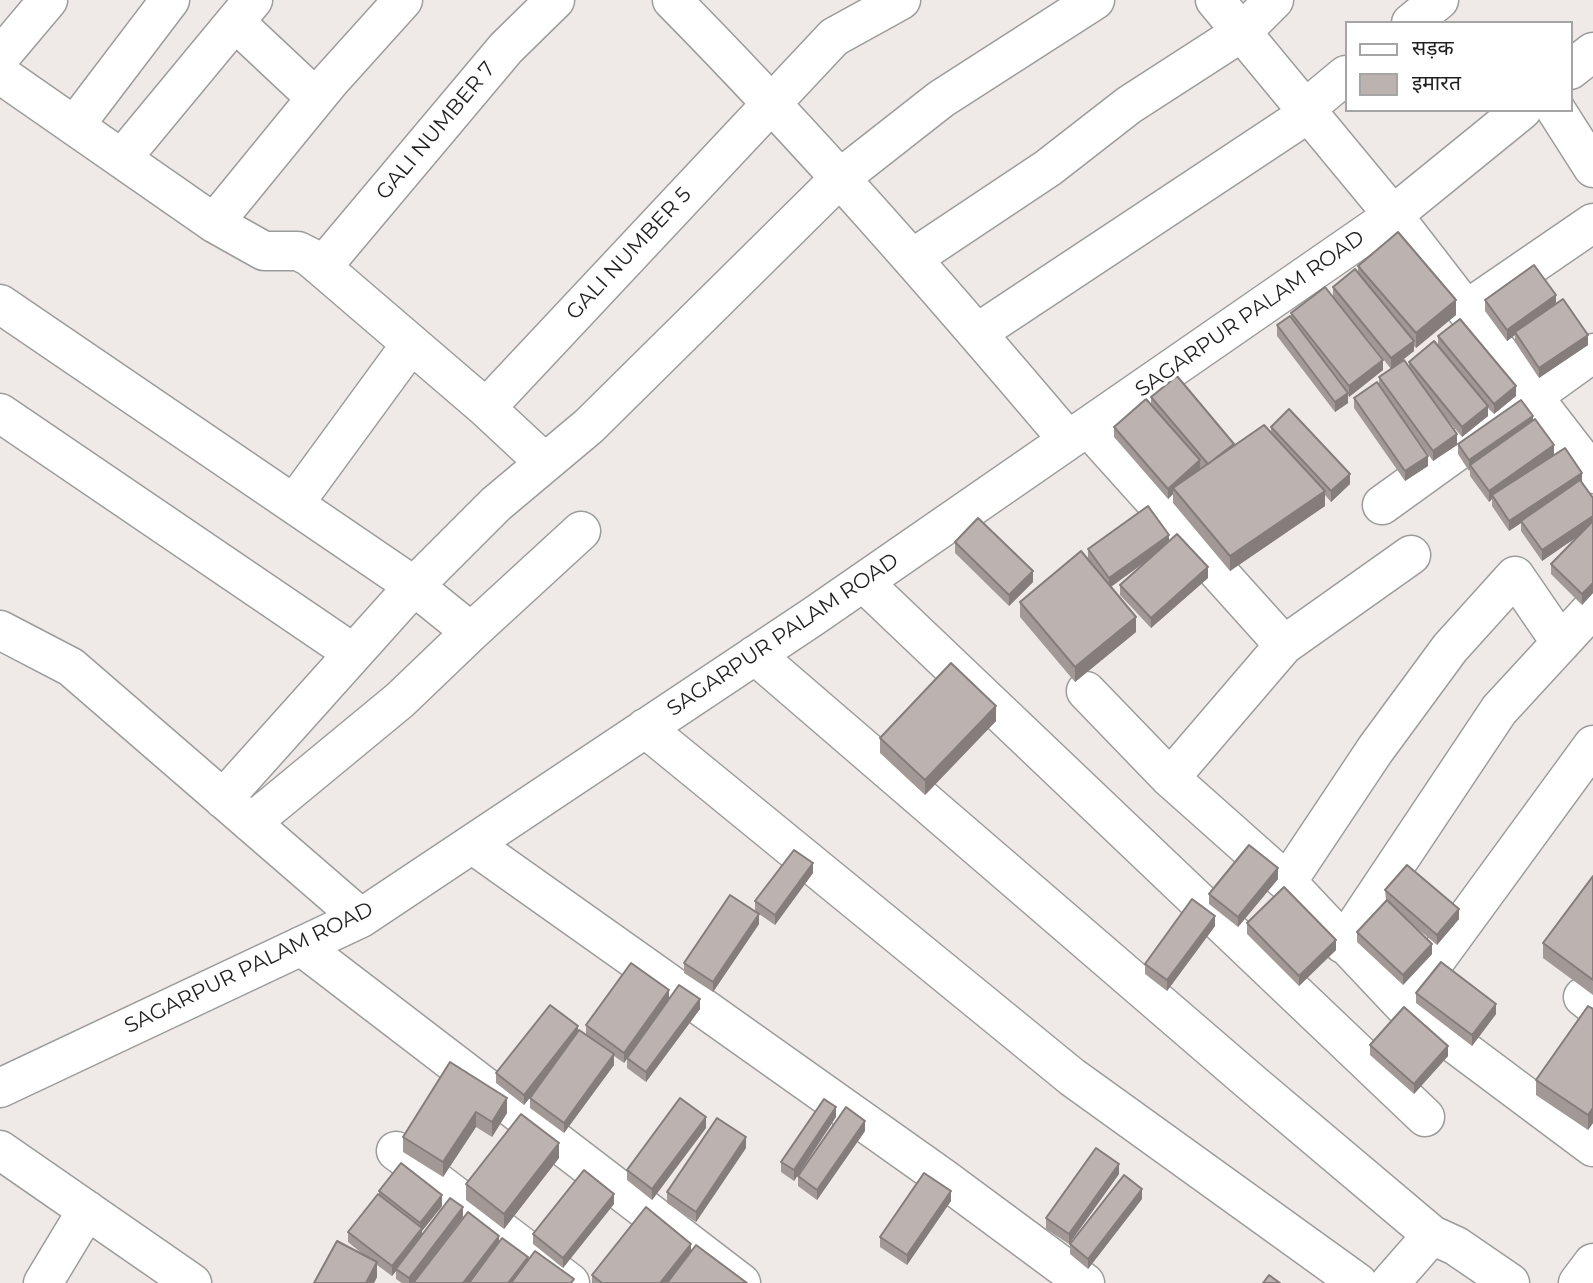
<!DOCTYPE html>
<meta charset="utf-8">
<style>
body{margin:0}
#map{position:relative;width:1593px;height:1283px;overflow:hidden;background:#efeae7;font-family:Montserrat,"Noto Sans Devanagari",sans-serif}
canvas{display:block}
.legend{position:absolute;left:1345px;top:21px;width:228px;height:91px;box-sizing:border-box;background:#fff;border:2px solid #a5a5a5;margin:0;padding:9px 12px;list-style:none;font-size:21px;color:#1f1f1f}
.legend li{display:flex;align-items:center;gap:14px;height:35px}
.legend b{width:35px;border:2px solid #a5a5a5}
</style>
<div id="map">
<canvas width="1593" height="1283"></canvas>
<ul class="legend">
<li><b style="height:9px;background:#fff"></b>सड़क</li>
<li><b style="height:19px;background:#bcb2b0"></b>इमारत</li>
</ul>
</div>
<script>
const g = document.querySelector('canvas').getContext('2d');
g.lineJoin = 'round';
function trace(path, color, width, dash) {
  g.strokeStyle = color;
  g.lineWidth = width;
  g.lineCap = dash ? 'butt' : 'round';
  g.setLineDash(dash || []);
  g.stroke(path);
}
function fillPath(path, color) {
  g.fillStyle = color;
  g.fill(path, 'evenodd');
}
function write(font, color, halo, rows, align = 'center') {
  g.font = font + ' Montserrat,sans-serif';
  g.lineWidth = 7;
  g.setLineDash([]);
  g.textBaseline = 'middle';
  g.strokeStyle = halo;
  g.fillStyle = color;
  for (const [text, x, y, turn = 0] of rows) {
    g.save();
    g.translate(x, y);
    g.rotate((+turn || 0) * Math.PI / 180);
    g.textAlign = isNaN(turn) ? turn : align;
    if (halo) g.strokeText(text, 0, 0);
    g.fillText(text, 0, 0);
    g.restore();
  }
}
const minor = new Path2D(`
 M 672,0 C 811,141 940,289 1068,440
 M 1215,0 L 1393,215 L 1593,474
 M 235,22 L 316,98
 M 1411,23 L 1439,0
 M 0,57 L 48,0
 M 1570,70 L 1593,52
 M 0,74 L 214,223 L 264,251 L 298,251 L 310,257 L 486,408 L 545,463
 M 1305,109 L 1346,75
 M 1556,110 L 1593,168
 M 75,125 L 170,0
 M 123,157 L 253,0
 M 214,223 L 330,81 L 403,0
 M 913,258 L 1048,168 L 1129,105 L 1242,32 L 1274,0
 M 322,267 L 506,48 L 555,0
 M 0,304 L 414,586 L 471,632 L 400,700 L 251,823
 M 1466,310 L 1593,223
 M 977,333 L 1309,113
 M 486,408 L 834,37 L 901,0
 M 0,413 L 353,653
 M 1088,427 L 1284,645
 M 294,504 L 411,344
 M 1382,505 L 1593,353
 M 863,582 L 1425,1117
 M 0,630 L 71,667 L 361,918
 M 471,632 L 581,531
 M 755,655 L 1253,1084 L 1432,1235 L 1456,1246 L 1510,1283
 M 1086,691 L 1170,778 L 1287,882 L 1403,1005 L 1593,1147
 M 645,728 L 1072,1077 L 1358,1283
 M 1170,778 L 1284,645 L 1411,555
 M 223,799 L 414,586 L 496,504 L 589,426 L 839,179 L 941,99 L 1095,0
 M 472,844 L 943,1178 L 1085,1283
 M 1287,882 L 1375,750 L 1450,648 L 1515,576 L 1561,643
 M 1343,944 L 1499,710 L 1593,608
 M 301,946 L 741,1283
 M 1583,997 L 1593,1005
 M 1403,1005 L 1593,745
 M 0,1088 L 361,918 L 814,616 L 1388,219 L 1522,110
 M 0,1150 L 192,1283
 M 396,1151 L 570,1283
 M 43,1283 L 87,1210
 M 1390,1283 L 1432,1235
 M 1578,1283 L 1593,1263`);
trace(minor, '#9c9c9c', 41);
trace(minor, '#fff', 38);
fillPath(new Path2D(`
 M 1358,266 L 1456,315 L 1416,348 L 1414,346 L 1414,351 L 1391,369 L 1365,336 L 1383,370 L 1349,397 L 1348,395 L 1348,403 L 1335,412 L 1277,336 L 1277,325 L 1291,317 L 1291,313 L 1333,296 L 1333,287 L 1358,273 Z
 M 1485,300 L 1556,304 L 1588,345 L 1539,378 L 1515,342 L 1515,335 L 1507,341 L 1485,311 Z
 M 1438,336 L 1516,396 L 1494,414 L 1488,408 L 1488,416 L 1462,437 L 1436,406 L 1457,445 L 1433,461 L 1409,428 L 1428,466 L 1405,481 L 1354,408 L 1354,398 L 1379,386 L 1379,377 L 1409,367 L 1409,362 L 1438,345 Z
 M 1151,397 L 1234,446 L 1271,432 L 1271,427 L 1350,484 L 1331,502 L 1325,495 L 1325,506 L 1230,571 L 1173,503 L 1173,494 L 1168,499 L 1114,437 L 1114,427 L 1151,405 Z
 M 1533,421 L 1554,455 L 1582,482 L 1593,498 L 1593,593 L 1582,605 L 1551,574 L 1551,564 L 1578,536 L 1542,561 L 1521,531 L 1521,523 L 1509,531 L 1492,506 L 1492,499 L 1489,502 L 1470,476 L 1470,470 L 1469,471 L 1458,454 L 1458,444 Z
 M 1169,541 L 1208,578 L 1151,628 L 1120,595 L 1120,585 L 1146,561 L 1111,587 L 1136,632 L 1075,682 L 1020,617 L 1020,602 L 1088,559 L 1088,549 Z
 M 955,542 L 1033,582 L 1009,606 L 955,553 Z
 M 996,721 L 925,795 L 880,753 L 880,738 Z
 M 813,873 L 775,925 L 759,914 L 759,924 L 713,992 L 684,973 L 684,963 L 755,911 L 755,901 Z
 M 1593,876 L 1593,995 L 1543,958 L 1543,943 Z
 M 1278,879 L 1238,927 L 1209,904 L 1209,894 Z
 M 1385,890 L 1459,919 L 1437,945 L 1399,913 L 1432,954 L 1403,985 L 1357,942 L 1357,932 L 1386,901 Z
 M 1247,923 L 1336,950 L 1299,986 L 1247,934 Z
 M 1215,926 L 1167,991 L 1145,974 L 1145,964 Z
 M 1416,993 L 1496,1014 L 1472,1046 L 1416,1003 Z
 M 669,998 L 700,1009 L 646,1082 L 627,1068 L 627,1059 L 624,1063 L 614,1056 L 614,1065 L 564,1133 L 530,1108 L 530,1098 L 536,1090 L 524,1105 L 496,1083 L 496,1073 L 578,1032 L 586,1035 L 586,1025 Z
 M 1593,1009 L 1593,1123 L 1588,1130 L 1536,1095 L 1536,1080 Z
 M 1370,1045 L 1448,1056 L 1414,1094 L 1370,1055 Z
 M 450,1062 L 507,1113 L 492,1137 L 476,1127 L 443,1177 L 403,1152 L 403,1137 Z
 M 836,1117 L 794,1181 L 781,1172 L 781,1162 Z
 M 706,1128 L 652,1200 L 627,1180 L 627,1170 Z
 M 865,1131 L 817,1200 L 798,1186 L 798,1176 Z
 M 746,1148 L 696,1222 L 667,1203 L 667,1192 Z
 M 559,1158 L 504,1229 L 466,1200 L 466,1184 Z
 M 1119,1174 L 1069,1244 L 1046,1229 L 1046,1218 Z
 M 379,1191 L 442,1206 L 422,1231 L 422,1235 L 463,1217 L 413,1283 L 402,1283 L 396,1279 L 396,1271 L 392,1276 L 377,1265 L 377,1277 L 374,1283 L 314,1283 L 365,1256 L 348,1242 L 348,1232 L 379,1195 Z
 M 1142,1199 L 1088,1269 L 1070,1254 L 1070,1244 Z
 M 951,1201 L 907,1265 L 880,1247 L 880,1237 Z
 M 614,1204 L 563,1268 L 533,1244 L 533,1234 Z
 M 691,1252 L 747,1283 L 592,1283 L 592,1275 Z`), '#a29997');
fillPath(new Path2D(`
 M 1556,295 L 1556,305 L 1515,332 L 1515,335 L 1507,341 L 1507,330 Z
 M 1456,300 L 1456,315 L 1416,348 L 1416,333 Z
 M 1588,335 L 1588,345 L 1539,378 L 1539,368 Z
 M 1414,341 L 1414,351 L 1391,369 L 1391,358 Z
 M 1383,360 L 1383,370 L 1349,397 L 1349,386 Z
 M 1516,386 L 1516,396 L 1494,414 L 1494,404 Z
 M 1348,393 L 1348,403 L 1335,412 L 1335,402 Z
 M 1488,406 L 1488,416 L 1462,437 L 1462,427 Z
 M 1533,416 L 1533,427 L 1470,465 L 1469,471 L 1469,460 Z
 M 1457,434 L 1457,445 L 1433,461 L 1433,451 Z
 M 1554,445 L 1554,455 L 1492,495 L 1492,499 L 1489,502 L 1489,491 Z
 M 1428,456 L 1428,466 L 1405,481 L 1405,471 Z
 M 1200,460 L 1200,471 L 1173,488 L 1173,494 L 1168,499 L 1168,489 Z
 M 1582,473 L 1582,483 L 1521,521 L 1521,523 L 1509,531 L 1509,521 Z
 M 1350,474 L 1350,484 L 1331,502 L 1331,491 Z
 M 1325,491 L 1325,506 L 1230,571 L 1230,556 Z
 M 1593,516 L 1593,526 L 1542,561 L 1542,550 Z
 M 1169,535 L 1169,545 L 1109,588 L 1109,578 Z
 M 1208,567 L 1208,578 L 1151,628 L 1151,618 Z
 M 1033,571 L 1033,582 L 1009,606 L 1009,595 Z
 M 1593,583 L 1593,593 L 1582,605 L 1582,594 Z
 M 1136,617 L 1136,632 L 1075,682 L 1075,667 Z
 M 996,706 L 996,721 L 925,795 L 925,780 Z
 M 813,863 L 813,873 L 775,925 L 775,915 Z
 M 1278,868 L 1278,879 L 1238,927 L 1238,917 Z
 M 1459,909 L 1459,919 L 1437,945 L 1437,935 Z
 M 759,914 L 759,924 L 713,992 L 713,982 Z
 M 1215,916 L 1215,926 L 1167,991 L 1167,980 Z
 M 1336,940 L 1336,950 L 1299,986 L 1299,976 Z
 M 1432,944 L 1432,954 L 1403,985 L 1403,975 Z
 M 669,990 L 669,1000 L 624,1063 L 624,1053 Z
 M 700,999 L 700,1009 L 646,1082 L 646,1072 Z
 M 1496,1004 L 1496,1014 L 1472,1046 L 1472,1035 Z
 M 578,1026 L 578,1037 L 524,1105 L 524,1095 Z
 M 1448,1046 L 1448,1056 L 1414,1094 L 1414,1084 Z
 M 614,1054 L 614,1065 L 564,1133 L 564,1123 Z
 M 507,1098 L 507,1113 L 492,1137 L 492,1122 Z
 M 836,1107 L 836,1117 L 794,1181 L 794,1170 Z
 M 1593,1108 L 1593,1123 L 1588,1130 L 1588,1115 Z
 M 476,1112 L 476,1127 L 443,1177 L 443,1162 Z
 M 706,1117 L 706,1128 L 652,1200 L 652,1189 Z
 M 865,1121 L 865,1131 L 817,1200 L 817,1190 Z
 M 746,1137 L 746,1148 L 696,1222 L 696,1212 Z
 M 559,1143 L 559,1158 L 504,1229 L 504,1214 Z
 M 1119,1164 L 1119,1174 L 1069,1244 L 1069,1234 Z
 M 1142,1189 L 1142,1199 L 1088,1269 L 1088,1259 Z
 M 951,1191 L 951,1201 L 907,1265 L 907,1255 Z
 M 614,1194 L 614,1204 L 563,1268 L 563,1258 Z
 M 442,1195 L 442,1206 L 422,1231 L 422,1238 L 396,1269 L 396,1271 L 392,1276 L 392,1266 L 420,1230 L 420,1223 Z
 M 463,1207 L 463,1217 L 413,1283 L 409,1283 L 409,1278 Z
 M 499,1236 L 499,1246 L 471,1283 L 463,1283 Z
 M 691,1244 L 691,1259 L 672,1283 L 660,1283 Z
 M 528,1257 L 528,1267 L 516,1283 L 508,1283 Z
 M 377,1262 L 377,1277 L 374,1283 L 366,1283 Z`), '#847d7b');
const building = new Path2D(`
 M 1398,232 L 1456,300 L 1416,333 L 1358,266 Z
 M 1534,265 L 1556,295 L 1507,330 L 1485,300 Z
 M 1355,269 L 1414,341 L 1391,358 L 1333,287 Z
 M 1325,287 L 1383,360 L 1349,386 L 1291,313 Z
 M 1563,299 L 1588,335 L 1539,368 L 1515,332 Z
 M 1290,316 L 1348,393 L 1335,402 L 1277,325 Z
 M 1460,319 L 1516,386 L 1494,404 L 1438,336 Z
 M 1434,341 L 1488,406 L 1462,427 L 1409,362 Z
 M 1404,360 L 1457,434 L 1433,451 L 1379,377 Z
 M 1177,376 L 1234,444 L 1208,464 L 1151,397 Z
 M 1377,382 L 1428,456 L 1405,471 L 1354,398 Z
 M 1146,399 L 1200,460 L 1168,489 L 1114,427 Z
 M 1521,400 L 1533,416 L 1469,460 L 1458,444 Z
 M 1289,409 L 1350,474 L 1331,491 L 1271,427 Z
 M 1535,419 L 1554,445 L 1489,491 L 1470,465 Z
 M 1264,425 L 1325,491 L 1230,556 L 1173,488 Z
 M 1565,448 L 1582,473 L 1509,521 L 1492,495 Z
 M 1580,480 L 1593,498 L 1593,516 L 1542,550 L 1521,521 Z
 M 1148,506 L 1169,535 L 1109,578 L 1088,549 Z
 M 978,518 L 1033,571 L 1009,595 L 955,542 Z
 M 1593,521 L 1593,583 L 1582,594 L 1551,564 Z
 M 1177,534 L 1208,567 L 1151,618 L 1120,585 Z
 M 1081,551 L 1136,617 L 1075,667 L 1020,602 Z
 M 951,663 L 996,706 L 925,780 L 880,738 Z
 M 1249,845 L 1278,868 L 1238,917 L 1209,894 Z
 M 794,850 L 813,863 L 775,915 L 755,901 Z
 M 1407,865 L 1459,909 L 1437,935 L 1385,890 Z
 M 1593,876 L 1593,980 L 1543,943 Z
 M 1284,887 L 1336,940 L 1299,976 L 1247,923 Z
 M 730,895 L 759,914 L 713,982 L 684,963 Z
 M 1192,899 L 1215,916 L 1167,980 L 1145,964 Z
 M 1387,900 L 1432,944 L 1403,975 L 1357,932 Z
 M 1441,962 L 1496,1004 L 1472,1035 L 1416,993 Z
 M 631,963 L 669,990 L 624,1053 L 586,1025 Z
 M 679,985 L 700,999 L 646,1072 L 627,1058 Z
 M 550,1005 L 578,1026 L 524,1095 L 496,1073 Z
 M 1588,1006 L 1593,1009 L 1593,1108 L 1588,1115 L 1536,1080 Z
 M 1404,1007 L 1448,1046 L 1414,1084 L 1370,1045 Z
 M 579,1030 L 614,1054 L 564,1123 L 530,1098 Z
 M 450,1062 L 507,1098 L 492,1122 L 476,1112 L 443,1162 L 403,1137 Z
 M 680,1098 L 706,1117 L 652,1189 L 627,1170 Z
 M 824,1099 L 836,1107 L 794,1170 L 781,1162 Z
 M 846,1107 L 865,1121 L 817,1190 L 798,1176 Z
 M 521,1114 L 559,1143 L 504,1214 L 466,1184 Z
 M 717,1118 L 746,1137 L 696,1212 L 667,1192 Z
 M 1096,1148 L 1119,1164 L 1069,1234 L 1046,1218 Z
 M 401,1163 L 442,1195 L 420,1223 L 379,1191 Z
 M 584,1170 L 614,1194 L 563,1258 L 533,1234 Z
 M 924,1173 L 951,1191 L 907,1255 L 880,1237 Z
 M 1124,1175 L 1142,1189 L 1088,1259 L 1070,1244 Z
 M 378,1194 L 422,1228 L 392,1266 L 348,1232 Z
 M 450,1198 L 463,1207 L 409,1278 L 396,1269 Z
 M 646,1207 L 691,1244 L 660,1283 L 602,1283 L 592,1275 Z
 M 468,1212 L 499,1236 L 463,1283 L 416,1283 L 414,1282 Z
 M 502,1238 L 528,1257 L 508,1283 L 469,1283 Z
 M 337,1241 L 377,1262 L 366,1283 L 314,1283 Z
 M 696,1245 L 747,1283 L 667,1283 Z
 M 535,1251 L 574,1279 L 571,1283 L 511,1283 Z
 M 1269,1275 L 1280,1283 L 1263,1283 Z`);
fillPath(building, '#bcb2b0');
trace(building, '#847d7b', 2);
write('21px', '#1f1f1f', '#fff', [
 ["GALI NUMBER 7",436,131,-50],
 ["GALI NUMBER 5",629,254,-47],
 ["SAGARPUR PALAM ROAD",1250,314,-35],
 ["SAGARPUR PALAM ROAD",783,635,-34],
 ["SAGARPUR PALAM ROAD",249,968,-26]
]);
</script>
